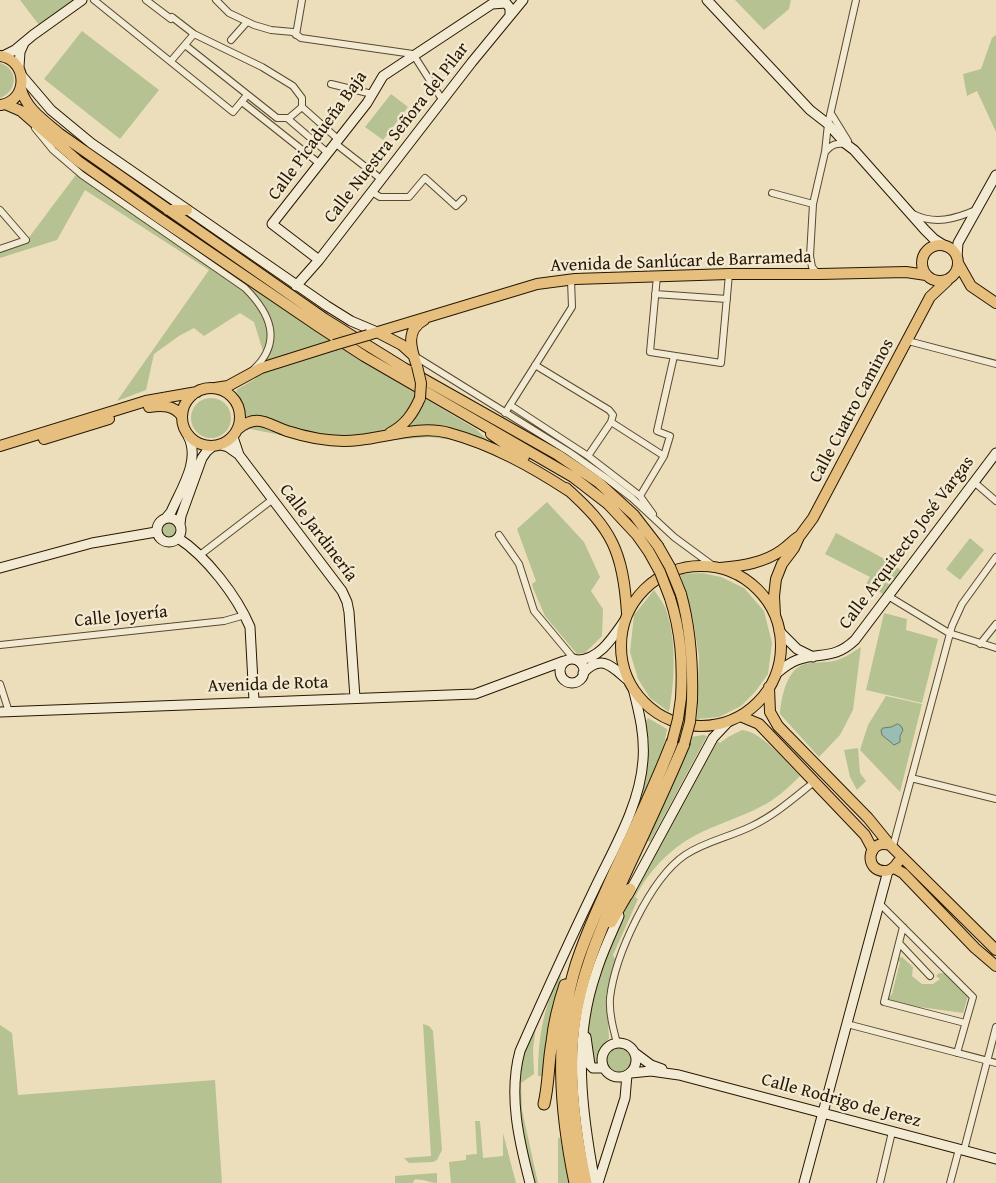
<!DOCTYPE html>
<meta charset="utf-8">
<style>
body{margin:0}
canvas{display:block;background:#ecdebb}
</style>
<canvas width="996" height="1183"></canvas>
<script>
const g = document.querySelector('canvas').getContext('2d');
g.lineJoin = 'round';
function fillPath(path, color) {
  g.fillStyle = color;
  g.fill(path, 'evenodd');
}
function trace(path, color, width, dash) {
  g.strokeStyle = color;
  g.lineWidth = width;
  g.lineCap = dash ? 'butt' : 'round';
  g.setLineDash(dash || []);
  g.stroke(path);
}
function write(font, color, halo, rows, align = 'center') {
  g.font = font + ' "Gentium Book Plus",serif';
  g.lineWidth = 4.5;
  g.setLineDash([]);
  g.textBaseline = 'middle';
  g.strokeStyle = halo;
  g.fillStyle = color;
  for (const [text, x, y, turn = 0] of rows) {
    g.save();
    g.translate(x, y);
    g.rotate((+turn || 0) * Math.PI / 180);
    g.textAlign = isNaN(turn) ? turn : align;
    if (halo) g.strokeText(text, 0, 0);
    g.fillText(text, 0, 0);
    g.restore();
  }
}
fillPath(new Path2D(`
 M 20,0 L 74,0 L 39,25 Z
 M 735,0 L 791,0 L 789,9 L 764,30 Z
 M 82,31 L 159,90 L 120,139 L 44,79 Z
 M 996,35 L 996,132 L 977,91 L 967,96 L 963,74 L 981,69 L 992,38 Z
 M 0,63 C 19,69 18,91 0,98 Z
 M 391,94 L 408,107 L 383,140 L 365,127 Z
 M 81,168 L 352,355 L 476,429 L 512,464 L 477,448 L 454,440 L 429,437 L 333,445 L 250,429 L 236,390 L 255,379 L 266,361 L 254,322 L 240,313 L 204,336 L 194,328 L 179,336 L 154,354 L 146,390 L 117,401 L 209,270 L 85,190 L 57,240 L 0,258 L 0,249 L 27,240 Z
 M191 418a20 20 0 1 1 40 0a20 20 0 1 1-40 0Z
 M 547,502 L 584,542 L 600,577 L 591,591 L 603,609 L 602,636 L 585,653 L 577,654 L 545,616 L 533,588 L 532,584 L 536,581 L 517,529 Z
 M159 530a10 10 0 1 1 20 0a10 10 0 1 1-20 0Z
 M 836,533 L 881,557 L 901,570 L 883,594 L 866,584 L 870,577 L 825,554 Z
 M 970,538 L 984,550 L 960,580 L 946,569 Z
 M 702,573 L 721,577 L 744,588 L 764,611 L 772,643 L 768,674 L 755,692 L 741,706 L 719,717 L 697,719 L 699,657 L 693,619 L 680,574 Z
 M 654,590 C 658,596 662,601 665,607 C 677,639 675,680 669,712 L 650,698 L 638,679 L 630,652 L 634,615 Z
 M 884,613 L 907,619 L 906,630 L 938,639 L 922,703 L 866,690 Z
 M 861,647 L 853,710 L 840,735 L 819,757 L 780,714 C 781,698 787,668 805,664 C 817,661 829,664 840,659 C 848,656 854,651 861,647 Z
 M 886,696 L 922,704 L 900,792 L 860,750 L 868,725 Z
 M 648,718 L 667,729 L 663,750 L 639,804 C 637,793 643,783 645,773 C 648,756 647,739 646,721 Z
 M 742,730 C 763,732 785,762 800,776 C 788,788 775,800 760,807 C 739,818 717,824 696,835 C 669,849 649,871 635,897 L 638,899 L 613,955 L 616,961 L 606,995 L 609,1038 C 603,1048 597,1051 597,1063 L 595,1066 L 592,1065 C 589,1049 585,1032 588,1016 C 593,978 613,936 629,902 C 654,853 681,804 708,755 L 717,741 L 720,743 L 728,737 Z
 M 703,735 L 707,736 L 650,842 L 647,840 L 690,737 Z
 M 858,748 L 860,773 L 866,781 L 857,790 L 850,777 L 844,750 Z
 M 902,957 L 913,967 L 912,976 L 922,984 L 933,984 L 940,979 L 936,976 L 939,973 L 950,974 L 969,993 L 963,1013 L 884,1002 L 892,994 L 900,962 L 895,959 Z
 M 561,970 L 560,988 L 543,1076 L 538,1076 C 538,1034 544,1008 561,970 Z
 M 423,1024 L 429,1026 L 433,1031 L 442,1150 L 437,1160 L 433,1162 L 409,1163 L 404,1158 L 431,1156 Z
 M 0,1025 L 12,1033 L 18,1095 L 215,1080 L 222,1183 L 0,1183 Z
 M 536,1025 L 533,1049 L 534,1074 L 521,1083 L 522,1110 L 538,1183 L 533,1183 C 525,1145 511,1096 522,1057 C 525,1046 531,1035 536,1025 Z
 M604 1060a14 14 0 1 1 28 0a14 14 0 1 1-28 0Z
 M 475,1121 L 480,1121 L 483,1158 L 503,1156 L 503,1133 L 516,1183 L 451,1183 L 449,1162 L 466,1160 L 466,1155 L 477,1154 Z
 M 558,1138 L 560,1138 L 569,1183 L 558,1183 Z
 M 437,1173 L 437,1183 C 429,1183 422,1178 414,1180 L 413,1183 L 395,1183 L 395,1176 Z`), '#b6c292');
const water = new Path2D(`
 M 898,724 L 901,726 L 903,730 L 900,736 L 900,742 L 894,745 L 882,735 L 881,730 L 883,728 L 891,727 Z`);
fillPath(water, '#99bcb3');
trace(water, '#6b7a6b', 1);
const street = new Path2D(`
 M 94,0 L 233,112 L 247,95
 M 146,0 L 171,19 L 172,17 L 194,34 L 262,67 L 293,86 L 302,98 L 302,107 L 339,140
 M 216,0 L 229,13 L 254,25 L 271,30 L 293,32 L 301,38 L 413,54 L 443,101
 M 296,35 L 302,0
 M 231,40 L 247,22
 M 185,45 L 277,118 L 287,118 L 328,153
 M 171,61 L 194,34
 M 331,84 L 372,94
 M 242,102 L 320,164
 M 832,115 L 848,141
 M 287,118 L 289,118 L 302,107
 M 35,128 L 53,150 L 82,175 L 245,288 C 270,313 283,341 254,369
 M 336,144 L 381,179
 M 825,152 C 832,144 836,143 846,144
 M 372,192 L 380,197 L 409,197 L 425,178 L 456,206 L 463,199
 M 772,193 L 813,204
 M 0,210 L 26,240 L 0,249
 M 913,214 C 935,225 955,219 976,210
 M 818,274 L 812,267 L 810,256 L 813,204 L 825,152 L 828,124 L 856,0
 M 657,276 L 650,352 L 721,363 L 729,274
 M 655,294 L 727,299
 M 908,341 L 996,364
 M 413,355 L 569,452 L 606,478 L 632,498 L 674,537 L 712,565
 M 535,365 L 609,410 L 613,415 L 611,422 L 588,456
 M 510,405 L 588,456 L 640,496 L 653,514
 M 505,413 L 572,307 L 571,280
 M 611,422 L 664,456 L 640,496
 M 664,456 L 670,436 L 657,431 L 674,356
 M 974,482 L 996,501
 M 499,535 L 519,564 L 534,611 L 574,659
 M 200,555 L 273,499
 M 888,596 L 949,633 L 996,648
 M 980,644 L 996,624
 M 0,645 L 224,621 L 245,615
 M 0,684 L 9,712
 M 911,778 L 996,799
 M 893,846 L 952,626 L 962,604 L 996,557
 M 879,903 L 973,997 L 957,1053
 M 903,927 L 884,1002 L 965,1023
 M 899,943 L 930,976
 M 847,1024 L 996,1063
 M 617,1043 C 613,1028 609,1013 610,998 C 615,955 650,879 685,855 C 706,841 730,837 752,826 C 775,815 794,798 814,782
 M 964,1150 L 996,1027
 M 880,1183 L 892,1132
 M 950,1183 L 959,1149`);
const secondary = new Path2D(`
 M 707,0 L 810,110 L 828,124 L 846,144 L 854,150 L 925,230 L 934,239 L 945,246
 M 492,4 L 506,3 L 510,8 L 510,15
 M 3,56 L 15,50 L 33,35 L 82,0
 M 19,67 L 20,52 L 24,43
 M 22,76 L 51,110 L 91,143 L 327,306 L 351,321 L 377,332
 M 957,257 L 958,243 L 996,175
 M 319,260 L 272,224 L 367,103 L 383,76 L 498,0
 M 296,286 L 319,260 L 472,62 L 523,0
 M 233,437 L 239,455 L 342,591 L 347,602 L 349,612 L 355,698
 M 221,445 L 228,447 L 238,454
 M157 530a12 12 0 1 1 24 0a12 12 0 1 1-24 0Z
 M 166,518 L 171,512 C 181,489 201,460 188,436
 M 180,524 L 181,516 L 202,458 L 207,451 L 213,446
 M 178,538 C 206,556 237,596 250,627 L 254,701
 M 0,568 L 92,543 L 156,532
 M 779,631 L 797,649 L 813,657
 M560 671a12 12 0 1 1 24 0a12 12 0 1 1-24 0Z
 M 578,660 C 600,659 613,637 625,620
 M 583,673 C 602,653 612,667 629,681
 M 777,673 C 783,668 789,663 797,660 C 820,652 834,660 855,640 L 996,453
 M 0,712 L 475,694 L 564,661
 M 628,895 L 713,738 L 729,721
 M 586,1037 L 590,1065 L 593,1068 L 603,1068
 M602 1060a17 17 0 1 1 34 0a17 17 0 1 1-34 0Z
 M 635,1053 L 651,1065 L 662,1069
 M 631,1073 L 651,1071 L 679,1075 L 996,1159
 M 530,1183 C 519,1141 508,1095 520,1051 C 544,997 569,942 595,888 C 614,848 640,805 643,760 C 645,735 639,712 633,688
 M 595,1183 C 582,1113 572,1042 596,973 C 602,953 611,935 619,916
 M 598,1183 L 625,1098 L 627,1075
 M 804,1183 L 888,871`);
const primary = new Path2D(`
 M 0,56 C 28,60 29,100 1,105
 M 21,89 C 26,109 45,121 60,134 L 325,319 L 404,368 L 558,455 L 598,482 L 634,515 L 658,546
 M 5,104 L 21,111 L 78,161 L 159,218 L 318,326 L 364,356 L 573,477 L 608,504 L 637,535 L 649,552
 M 168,210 L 187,210
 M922 263a18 18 0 1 1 36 0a18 18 0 1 1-36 0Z
 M 958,263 L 971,286 L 996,303
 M 377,332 L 402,345 L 413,355
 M 368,335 L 537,284 L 575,279 L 729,274 L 820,274 L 906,272 L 926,275
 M 417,366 C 411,349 405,330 424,320
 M182 417a29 29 0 1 1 58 0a29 29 0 1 1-58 0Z
 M 215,388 L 228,386 L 261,368 L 334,345
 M 149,407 C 163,405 173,405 182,416
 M 238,429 C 257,413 267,424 287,431 C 309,438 336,443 359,440 C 388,437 420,425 449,433 C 493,445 532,467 569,491
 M 390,433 C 405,425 413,414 420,398
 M 491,434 L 524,457
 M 44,439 L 109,419
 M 0,446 L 146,401 L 197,392
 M 566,488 C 612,529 623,551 627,613
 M621 646a80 80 0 1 1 160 0a80 80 0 1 1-160 0Z
 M 720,568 C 742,566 764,563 782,550 C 788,546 792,541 798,537
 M 681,594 C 691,630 693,664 692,701
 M 670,598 C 681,632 683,663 681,698
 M 775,615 L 774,596 L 776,579 L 782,564 L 794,548 L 799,537 L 813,518 L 930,297 L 947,281
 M 769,687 L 770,712 L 778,726 L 868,818 L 890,845 L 996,950
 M 740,716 L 759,724 L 865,835 L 873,850
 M 890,845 C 866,838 864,872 885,871 C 891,871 895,867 898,862
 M 894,868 L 903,873 L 975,948 L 996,966`);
const highway = new Path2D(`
 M 611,922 L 630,889
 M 544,1104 C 549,1083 548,1063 552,1042 C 554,1023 559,1003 565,985
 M 575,1183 C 560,1111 554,1036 576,965 C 584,940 595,915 606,891 C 628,841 653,792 672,742
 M 586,1183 C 576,1138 570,1094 572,1048 C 575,985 601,928 626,872 C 646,829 666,787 684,744`);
trace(street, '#58492f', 8);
trace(secondary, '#271700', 11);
trace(primary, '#271700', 12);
trace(highway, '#271700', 13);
trace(street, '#f3ead3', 6);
trace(secondary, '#f3ead3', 9);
trace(primary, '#e6bf7e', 10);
trace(highway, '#e6bf7e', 11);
const primaryBridge = new Path2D(`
 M 334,345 L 368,335
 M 417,366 L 421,383 L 420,398
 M 658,546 L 670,567 L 681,594
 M 649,552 L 660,572 L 670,598
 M 672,742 L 678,719 L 681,698
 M 684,744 L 690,722 L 692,701`);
trace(primaryBridge, '#271700', 12, []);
trace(primaryBridge, '#e6bf7e', 10);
write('18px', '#271700', '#f3ead3', [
 ["Calle Nuestra Señora del Pilar",397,133,-52],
 ["Calle Picadueña Baja",318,136,-54],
 ["Avenida de Sanlúcar de Barrameda",681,262,-2],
 ["Calle Cuatro Caminos",852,411,-62],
 ["Calle Jardinería",318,533,53],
 ["Calle Arquitecto José Vargas",907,543,-53],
 ["Calle Joyería",121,617,-6],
 ["Avenida de Rota",268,685,-2],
 ["Calle Rodrigo de Jerez",841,1101,15]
]);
</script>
